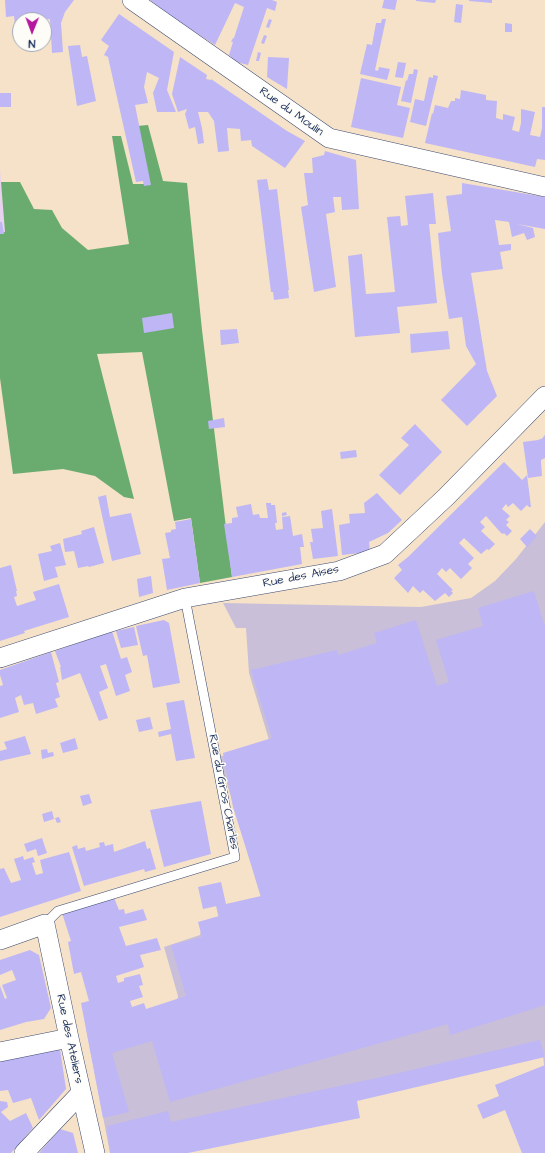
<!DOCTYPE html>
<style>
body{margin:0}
#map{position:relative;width:545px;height:1153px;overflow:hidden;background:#f5e2c8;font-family:"Architects Daughter",sans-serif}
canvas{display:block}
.north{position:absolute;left:12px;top:12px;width:40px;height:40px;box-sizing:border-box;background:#fdfcf7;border:1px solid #a3aaba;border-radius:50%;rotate:181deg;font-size:11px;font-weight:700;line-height:16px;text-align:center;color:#1b2f5e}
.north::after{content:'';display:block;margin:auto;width:14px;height:18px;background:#b5179e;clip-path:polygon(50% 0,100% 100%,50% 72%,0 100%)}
</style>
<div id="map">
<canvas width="545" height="1153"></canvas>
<div class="north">N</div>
</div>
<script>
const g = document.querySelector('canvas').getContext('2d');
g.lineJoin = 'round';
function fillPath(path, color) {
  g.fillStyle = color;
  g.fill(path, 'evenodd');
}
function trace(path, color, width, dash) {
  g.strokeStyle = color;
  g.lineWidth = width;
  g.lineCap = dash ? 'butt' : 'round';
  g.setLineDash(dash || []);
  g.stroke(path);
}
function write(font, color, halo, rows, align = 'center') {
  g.font = font + ' "Architects Daughter",sans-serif';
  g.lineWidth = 3;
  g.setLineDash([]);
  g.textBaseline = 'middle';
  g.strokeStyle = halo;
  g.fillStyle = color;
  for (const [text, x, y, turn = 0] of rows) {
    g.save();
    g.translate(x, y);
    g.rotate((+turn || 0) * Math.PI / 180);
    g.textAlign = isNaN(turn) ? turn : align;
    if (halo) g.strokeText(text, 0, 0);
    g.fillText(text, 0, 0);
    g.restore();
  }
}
fillPath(new Path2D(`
 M 0,169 L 5,232 L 0,233 Z`), '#e8d2ef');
fillPath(new Path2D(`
 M 545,522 L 545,1072 L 543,1056 L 110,1153 L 86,1028 L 177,1002 L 178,996 L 164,947 L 200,935 L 202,924 L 219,920 L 216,906 L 261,898 L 219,757 L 269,740 L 249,673 L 246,628 L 236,628 L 223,603 L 421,607 L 471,598 L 495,581 L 516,559 Z`), '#c9bfd8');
fillPath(new Path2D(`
 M 148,125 L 163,181 L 187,183 L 202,330 L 232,577 L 200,583 L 191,518 L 174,521 L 142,352 L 97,354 L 134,499 L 124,497 L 95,476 L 63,469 L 13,474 L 0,378 L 0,233 L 5,232 L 1,182 L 20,182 L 34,209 L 52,210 L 62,228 L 88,250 L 129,244 L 112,136 L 121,136 L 133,184 L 148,184 L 137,126 Z`), '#6aac70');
fillPath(new Path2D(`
 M 5,0 L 74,0 L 65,12 L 61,23 L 63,52 L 52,53 L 50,19 L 20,20 L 20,25 L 15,25 L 14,16 L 6,17 Z
 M 150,0 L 272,0 L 277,2 L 275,11 L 267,8 L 248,65 L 236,62 L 229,55 L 233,42 L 231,42 L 233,38 L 234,38 L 244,7 L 235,3 L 215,45 L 170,16 Z
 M 384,0 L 397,0 L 395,10 L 382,8 Z
 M 416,0 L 436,0 L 435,3 L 416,1 Z
 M 469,0 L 492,0 L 492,3 L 469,1 Z
 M 456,4 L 463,5 L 461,23 L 454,22 Z
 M 119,14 L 174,52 L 167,90 L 176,112 L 157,112 L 153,93 L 159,78 L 147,72 L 144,87 L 148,103 L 135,105 L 151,185 L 144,186 L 143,181 L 136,182 L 108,57 L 104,55 L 109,46 L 101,40 Z
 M 269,19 L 272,20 L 269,28 L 266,27 Z
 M 382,19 L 386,19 L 375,70 L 378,71 L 379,67 L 390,69 L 387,80 L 360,74 L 367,44 L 372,45 L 376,23 L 381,23 Z
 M 505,23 L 512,24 L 512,32 L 505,32 Z
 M 264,35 L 267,36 L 264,44 L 261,43 Z
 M 80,45 L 82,57 L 87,56 L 96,101 L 77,106 L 68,46 Z
 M 258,52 L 261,53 L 259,61 L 256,61 Z
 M 180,57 L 207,75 L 206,79 L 211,80 L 211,79 L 287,131 L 305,141 L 285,168 L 252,146 L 251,140 L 241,141 L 240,129 L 227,128 L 229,151 L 218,152 L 214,121 L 208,112 L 198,112 L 202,128 L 204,143 L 198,144 L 195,127 L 189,129 L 185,114 L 187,109 L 178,112 L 172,94 Z
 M 268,57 L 289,58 L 287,89 L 267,77 Z
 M 398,62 L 406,63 L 403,78 L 395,77 Z
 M 414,69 L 418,70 L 411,103 L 401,101 L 406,80 L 407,81 L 409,74 L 413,74 Z
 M 433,75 L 438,76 L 426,126 L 410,122 L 415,99 L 424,101 L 429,77 L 433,78 Z
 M 361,78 L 401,87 L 397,105 L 410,108 L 403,138 L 351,127 Z
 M 461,90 L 486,95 L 486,100 L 497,101 L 496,118 L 503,120 L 503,114 L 515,117 L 512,130 L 519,132 L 521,123 L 521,109 L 535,112 L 530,135 L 540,137 L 542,128 L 542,107 L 545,107 L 545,160 L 537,159 L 535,167 L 425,143 L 432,113 L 433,114 L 435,105 L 448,108 L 451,101 L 455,101 L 455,98 L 460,99 Z
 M 0,93 L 11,93 L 11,107 L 0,107 Z
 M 325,151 L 356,160 L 359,209 L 342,210 L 341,197 L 333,197 L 335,212 L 326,214 L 336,287 L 314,292 L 301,207 L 308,205 L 304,173 L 313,173 L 312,158 L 324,155 Z
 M 267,179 L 269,190 L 277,189 L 289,290 L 288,290 L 289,298 L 274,300 L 273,292 L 271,292 L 257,180 Z
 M 462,183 L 545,197 L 545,229 L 517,224 L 533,228 L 535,237 L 527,240 L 524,233 L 512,237 L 509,222 L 495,220 L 499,245 L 511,244 L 511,250 L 500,252 L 503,269 L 471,273 L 487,371 L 497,396 L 467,426 L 441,400 L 476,364 L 466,346 L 462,317 L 449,319 L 442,274 L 438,233 L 451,231 L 446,196 L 462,194 Z
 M 433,193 L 436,224 L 429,224 L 437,303 L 397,307 L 400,333 L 355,337 L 348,256 L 362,254 L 366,294 L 395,292 L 387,217 L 400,216 L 401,226 L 408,225 L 405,196 Z
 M 0,222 L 2,222 L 4,234 L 0,234 Z
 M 172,313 L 174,328 L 144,333 L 142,318 Z
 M 237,329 L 239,343 L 221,345 L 220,330 Z
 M 448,331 L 450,349 L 411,353 L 410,334 Z
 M 224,418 L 225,427 L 209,429 L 208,421 Z
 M 415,424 L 442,452 L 400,495 L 379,475 L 409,445 L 401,438 Z
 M 545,435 L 545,458 L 541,460 L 541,462 L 542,476 L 528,478 L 523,442 L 538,440 L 543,438 L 543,437 Z
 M 356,450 L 357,457 L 341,459 L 340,452 Z
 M 504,462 L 522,480 L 527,475 L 531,507 L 529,507 L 527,505 L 521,511 L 513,503 L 508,507 L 506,504 L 502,509 L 510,516 L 506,520 L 509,522 L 506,525 L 512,531 L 507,536 L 504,533 L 503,534 L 501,533 L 486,516 L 480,522 L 485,527 L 481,531 L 495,544 L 489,550 L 487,549 L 481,554 L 464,538 L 459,543 L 474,558 L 468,564 L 472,568 L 461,579 L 450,568 L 446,572 L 442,568 L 437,574 L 453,590 L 451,591 L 453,593 L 449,597 L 445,593 L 435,601 L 423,590 L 420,593 L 413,586 L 408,593 L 394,578 L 402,570 L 398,565 L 408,557 Z
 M 377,493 L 402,520 L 388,533 L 369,542 L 370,552 L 342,555 L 339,525 L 350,523 L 349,514 L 365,513 L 364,503 Z
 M 106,495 L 110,517 L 131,513 L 141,554 L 112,561 L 98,497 Z
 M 266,503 L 271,503 L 271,505 L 275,505 L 277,523 L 275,523 L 276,530 L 283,529 L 282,517 L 290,516 L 293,536 L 302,534 L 304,547 L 300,547 L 302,564 L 232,577 L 224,524 L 232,523 L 232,518 L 238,517 L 236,507 L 251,504 L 253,515 L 259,514 L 260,518 L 268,518 Z
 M 332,509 L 338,556 L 313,559 L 310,542 L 313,542 L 311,529 L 323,528 L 321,511 Z
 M 286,512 L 287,515 L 282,516 L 282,513 Z
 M 191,519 L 200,583 L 167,590 L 162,559 L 170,558 L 165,533 L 171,532 L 171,530 L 176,529 L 175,522 Z
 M 94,527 L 104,563 L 89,567 L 88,566 L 78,568 L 74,551 L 65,552 L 63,539 L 82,534 L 81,531 Z
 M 530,529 L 537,536 L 527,547 L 520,539 Z
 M 60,543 L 66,565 L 55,567 L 58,577 L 44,581 L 38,554 L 52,551 L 50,546 Z
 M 11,565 L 17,591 L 16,591 L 17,596 L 14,597 L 17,606 L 36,600 L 33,592 L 59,584 L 69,617 L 24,631 L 25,633 L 0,641 L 0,568 Z
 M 151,576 L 153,593 L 139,597 L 137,579 Z
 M 534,591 L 544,624 L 545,624 L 545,1005 L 450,1035 L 448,1024 L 170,1102 L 152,1041 L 112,1053 L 129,1112 L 103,1118 L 81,1003 L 89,1001 L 81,972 L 74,974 L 68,942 L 71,941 L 62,913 L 113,895 L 119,910 L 124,909 L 125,914 L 143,909 L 147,920 L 119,927 L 126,946 L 157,938 L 161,950 L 140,955 L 144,967 L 116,976 L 118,983 L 124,981 L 124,978 L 140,974 L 143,985 L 139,986 L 143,997 L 130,1001 L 132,1007 L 144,1003 L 146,1009 L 186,996 L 171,945 L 202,937 L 198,922 L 219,916 L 217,906 L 203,909 L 198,887 L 221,882 L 226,904 L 261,896 L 233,807 L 223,753 L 272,738 L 251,670 L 337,650 L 338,655 L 377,643 L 374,633 L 416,620 L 437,686 L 449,682 L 436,640 L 483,626 L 478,608 Z
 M 164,620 L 169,623 L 180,683 L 153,688 L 147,655 L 143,656 L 136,626 Z
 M 134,627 L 138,645 L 121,648 L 116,631 Z
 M 112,631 L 121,659 L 127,657 L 132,672 L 125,675 L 130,691 L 116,696 L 106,664 L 100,666 L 108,688 L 99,692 L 108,718 L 99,721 L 80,673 L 62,680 L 60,667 L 61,667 L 55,651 Z
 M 51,652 L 59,682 L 56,683 L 60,697 L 55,699 L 58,707 L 36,714 L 33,703 L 24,705 L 21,695 L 15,698 L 19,712 L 0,718 L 0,686 L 3,685 L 0,675 L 0,670 Z
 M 184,700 L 195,758 L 176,761 L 171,734 L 159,737 L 158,732 L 171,729 L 166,703 Z
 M 150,717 L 153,729 L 139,732 L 136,720 Z
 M 25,736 L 31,754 L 0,761 L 0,751 L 7,749 L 4,742 Z
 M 75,738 L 78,749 L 63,753 L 60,743 Z
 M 47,749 L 48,753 L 53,752 L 54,756 L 42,759 L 41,750 Z
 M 89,794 L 92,803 L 83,806 L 80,796 Z
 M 201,801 L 211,854 L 164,867 L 150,810 Z
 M 52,811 L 54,819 L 44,822 L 42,814 Z
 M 59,817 L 61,822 L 57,823 L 55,818 Z
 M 42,838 L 47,853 L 38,856 L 36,849 L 27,852 L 24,844 Z
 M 145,841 L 147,849 L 150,848 L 156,869 L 145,872 L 144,869 L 84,886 L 72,847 L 77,845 L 78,849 L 85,847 L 86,851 L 100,847 L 99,843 L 104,842 L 105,846 L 113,844 L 114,852 Z
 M 69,852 L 81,891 L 0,917 L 0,869 L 4,868 L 11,883 L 21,880 L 14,859 L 23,856 L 24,860 L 33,857 L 35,862 L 32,863 L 36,875 L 43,873 L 40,860 Z
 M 30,950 L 39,955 L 51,1008 L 44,1019 L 26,1022 L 0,1030 L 0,986 L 5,999 L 7,998 L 2,985 L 16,980 L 12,970 L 0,975 L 0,960 Z
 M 540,1040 L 545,1057 L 357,1101 L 360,1118 L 188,1153 L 110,1153 L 107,1126 L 168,1111 L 171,1122 L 386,1076 Z
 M 60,1049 L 66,1089 L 39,1120 L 31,1098 L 13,1103 L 8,1090 L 0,1091 L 0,1058 Z
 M 545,1065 L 545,1153 L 522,1153 L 505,1110 L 483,1119 L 477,1105 L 499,1096 L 495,1085 Z
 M 0,1101 L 7,1102 L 8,1107 L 1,1112 L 10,1121 L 26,1113 L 33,1128 L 11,1153 L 0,1153 Z
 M 60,1129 L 73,1133 L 78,1153 L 39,1153 Z`), '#bfb6f5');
const service = new Path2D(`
 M 45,924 L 58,911 L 235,857 L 185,598`);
const minor = new Path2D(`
 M 132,0 L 329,138 L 545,187
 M 0,658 L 185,598 L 339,571 L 385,554 L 446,497 L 545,396
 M 0,940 L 45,924 L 69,1038 L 95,1153
 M 0,1052 L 69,1038
 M 24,1153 L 81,1093`);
trace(service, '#3c4a6e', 10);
trace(minor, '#3c4a6e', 20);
trace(service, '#fff', 9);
trace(minor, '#fff', 19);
write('12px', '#1b2f5e', '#fdfcf7', [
 ["Rue du Moulin",291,112,35],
 ["Rue des Aises",301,577,-11],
 ["Rue du Gros Charles",223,792,79],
 ["Rue des Ateliers",69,1039,78]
]);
</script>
